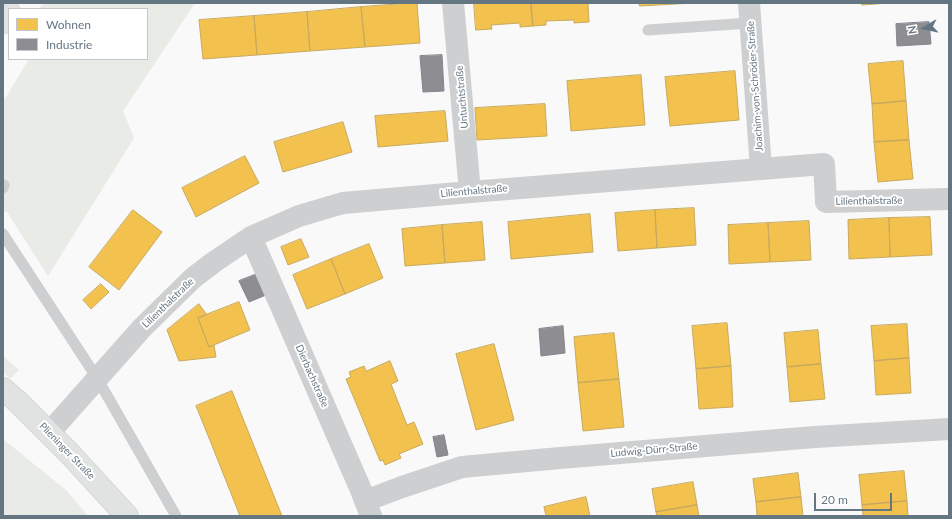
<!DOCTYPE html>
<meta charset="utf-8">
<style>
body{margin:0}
#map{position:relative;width:952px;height:519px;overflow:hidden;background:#f9f9f9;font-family:Lato,sans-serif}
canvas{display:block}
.frame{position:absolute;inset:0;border:4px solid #657683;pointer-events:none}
.legend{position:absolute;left:8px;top:8px;width:140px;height:52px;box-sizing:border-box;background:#fff;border:1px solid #c1c8cd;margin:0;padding:5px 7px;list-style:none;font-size:12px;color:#657683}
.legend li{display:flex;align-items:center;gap:8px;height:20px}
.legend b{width:20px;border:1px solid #c1c8cd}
.north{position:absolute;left:904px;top:8px;width:40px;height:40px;-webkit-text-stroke:3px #fff;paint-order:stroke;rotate:261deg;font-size:11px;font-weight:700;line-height:16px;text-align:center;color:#657683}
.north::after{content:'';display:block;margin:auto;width:14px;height:18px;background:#657683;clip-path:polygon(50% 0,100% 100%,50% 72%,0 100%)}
.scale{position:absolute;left:814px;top:493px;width:78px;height:18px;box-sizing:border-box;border:2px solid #657683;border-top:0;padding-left:5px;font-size:12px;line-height:14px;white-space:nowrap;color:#657683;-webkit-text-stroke:3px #fff;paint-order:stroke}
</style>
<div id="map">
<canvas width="952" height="519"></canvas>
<div class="frame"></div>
<ul class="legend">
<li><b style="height:11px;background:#f2c14e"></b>Wohnen</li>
<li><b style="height:11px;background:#8d8d92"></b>Industrie</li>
</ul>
<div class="north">N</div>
<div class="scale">20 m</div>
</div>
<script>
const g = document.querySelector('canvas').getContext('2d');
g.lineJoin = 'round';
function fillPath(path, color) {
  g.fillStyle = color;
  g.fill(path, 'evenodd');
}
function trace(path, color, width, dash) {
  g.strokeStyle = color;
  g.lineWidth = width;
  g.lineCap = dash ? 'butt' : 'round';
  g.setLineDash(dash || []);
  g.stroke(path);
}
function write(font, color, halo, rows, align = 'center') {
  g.font = font + ' Lato,sans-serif';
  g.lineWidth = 4;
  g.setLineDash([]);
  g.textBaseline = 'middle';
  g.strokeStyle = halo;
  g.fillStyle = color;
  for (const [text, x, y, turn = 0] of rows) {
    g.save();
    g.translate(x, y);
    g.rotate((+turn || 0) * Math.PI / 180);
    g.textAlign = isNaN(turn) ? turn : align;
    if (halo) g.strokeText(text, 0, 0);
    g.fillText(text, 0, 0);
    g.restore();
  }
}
fillPath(new Path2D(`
 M 43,3 L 195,3 L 123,111 L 134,138 L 48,276 L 7,212 L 3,211 L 3,102 L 29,59 L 147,59 L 147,9 L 39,9 Z
 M 3,356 L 19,370 L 10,379 L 3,372 Z
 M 3,439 L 66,490 L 88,516 L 3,516 Z`), '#e8ebe6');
const homes = new Path2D(`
 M 417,3 L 420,43 L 365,47 L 361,7 Z
 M 474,3 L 531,3 L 533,26 L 520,27 L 520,23 L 491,25 L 492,29 L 476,30 Z
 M 531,3 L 588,3 L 589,22 L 574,23 L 574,20 L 546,21 L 546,25 L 533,26 Z
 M 639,3 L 693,3 L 640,6 Z
 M 862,3 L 889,3 L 862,5 Z
 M 361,7 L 365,47 L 310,51 L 307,12 Z
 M 307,12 L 310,51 L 257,55 L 254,16 Z
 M 254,16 L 257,55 L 203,59 L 199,20 Z
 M 903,61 L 906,101 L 872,104 L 868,64 Z
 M 735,71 L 739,120 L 670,126 L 665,77 Z
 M 641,75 L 645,125 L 571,131 L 567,81 Z
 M 906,101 L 909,140 L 874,142 L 872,104 Z
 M 545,104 L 547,136 L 477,140 L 475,108 Z
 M 445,111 L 448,141 L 378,147 L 375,116 Z
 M 343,122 L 352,152 L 283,172 L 274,142 Z
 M 909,140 L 913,179 L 878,182 L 874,142 Z
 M 245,156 L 259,183 L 196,217 L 182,188 Z
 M 694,208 L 696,245 L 657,248 L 655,210 Z
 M 133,210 L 162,232 L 119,290 L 89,267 Z
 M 655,210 L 657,248 L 618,251 L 615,213 Z
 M 590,214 L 593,252 L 511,259 L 508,222 Z
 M 930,217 L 932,255 L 890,257 L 889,218 Z
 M 889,218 L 890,257 L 849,259 L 848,220 Z
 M 809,221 L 811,260 L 770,262 L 768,223 Z
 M 482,222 L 485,260 L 445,263 L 442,225 Z
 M 768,223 L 770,262 L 729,264 L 728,225 Z
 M 442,225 L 445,263 L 405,266 L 402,229 Z
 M 301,239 L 309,257 L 288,265 L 281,247 Z
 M 369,244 L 383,278 L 345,294 L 331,259 Z
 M 331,259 L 345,294 L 307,309 L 293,275 Z
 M 101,284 L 109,292 L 91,309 L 83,300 Z
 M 239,302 L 250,330 L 209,347 L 198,318 Z
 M 199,304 L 207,315 L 198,318 L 209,347 L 214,345 L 216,357 L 179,361 L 167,330 Z
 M 727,323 L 731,366 L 696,369 L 692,326 Z
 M 907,324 L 909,358 L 874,361 L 871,326 Z
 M 818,330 L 821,364 L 787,367 L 784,333 Z
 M 614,333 L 619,379 L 578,383 L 574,337 Z
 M 494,344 L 514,420 L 476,430 L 456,354 Z
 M 909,358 L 911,393 L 876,395 L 874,361 Z
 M 390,361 L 398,381 L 391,384 L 407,425 L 414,422 L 423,444 L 399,454 L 401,458 L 385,465 L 383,460 L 380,461 L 346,379 L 351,377 L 349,372 L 364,366 L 366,371 Z
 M 821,364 L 825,399 L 790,402 L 787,367 Z
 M 731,366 L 733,407 L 699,409 L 696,369 Z
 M 619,379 L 624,427 L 583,431 L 578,383 Z
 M 232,391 L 282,516 L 240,516 L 209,438 L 196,406 Z
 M 904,471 L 907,501 L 862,505 L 859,475 Z
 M 798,473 L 801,497 L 756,502 L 753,479 Z
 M 693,482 L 697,505 L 656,512 L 652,489 Z
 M 586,497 L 590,516 L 546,516 L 544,507 Z
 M 801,497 L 803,516 L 757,516 L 756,502 Z
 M 907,501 L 908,516 L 863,516 L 862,505 Z
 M 697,505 L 699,516 L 657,516 L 656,512 Z`);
fillPath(homes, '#f2c14e');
trace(homes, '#c8aa5e', 1);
const industry = new Path2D(`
 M 929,22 L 931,44 L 897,46 L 896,24 Z
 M 442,55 L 444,91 L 423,92 L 420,56 Z
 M 257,274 L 266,295 L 249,302 L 239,281 Z
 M 563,326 L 565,353 L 541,356 L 539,329 Z
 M 444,435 L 448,455 L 437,457 L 433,437 Z`);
fillPath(industry, '#8d8d92');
trace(industry, '#81868e', 1);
const secondary = new Path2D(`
 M 3,22 L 9,12
 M 3,389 L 18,402 L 70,454 L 127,516`);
trace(secondary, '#d5d6d7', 24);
trace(new Path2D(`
 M 648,30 L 750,23
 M 3,188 L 4,185
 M 3,234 L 97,378 L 176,516`), '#cecfd0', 11);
trace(new Path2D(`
 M 453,3 L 470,192
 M 749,3 L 761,169
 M 251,237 L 361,490 L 371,516
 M 49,433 L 142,328 L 193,278 L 214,262 L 251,237 L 299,216 L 343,203 L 470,192 L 824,164 L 826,202 L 949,199
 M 365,501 L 402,487 L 462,467 L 560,458 L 815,437 L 949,429`), '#cecfd0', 22);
trace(secondary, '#e1e2e2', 22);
write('10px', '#657683', '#fff', [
 ["Joachim-von-Schröder-Straße",755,86,-94],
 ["Untuchtstraße",462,97,-95],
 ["Lilienthalstraße",474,191,-5],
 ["Lilienthalstraße",869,201,-1],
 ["Lilienthalstraße",168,303,-44],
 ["Dierbachstraße",312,376,66],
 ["Ludwig-Dürr-Straße",654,450,-5],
 ["Plieninger Straße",67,451,46]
]);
</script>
